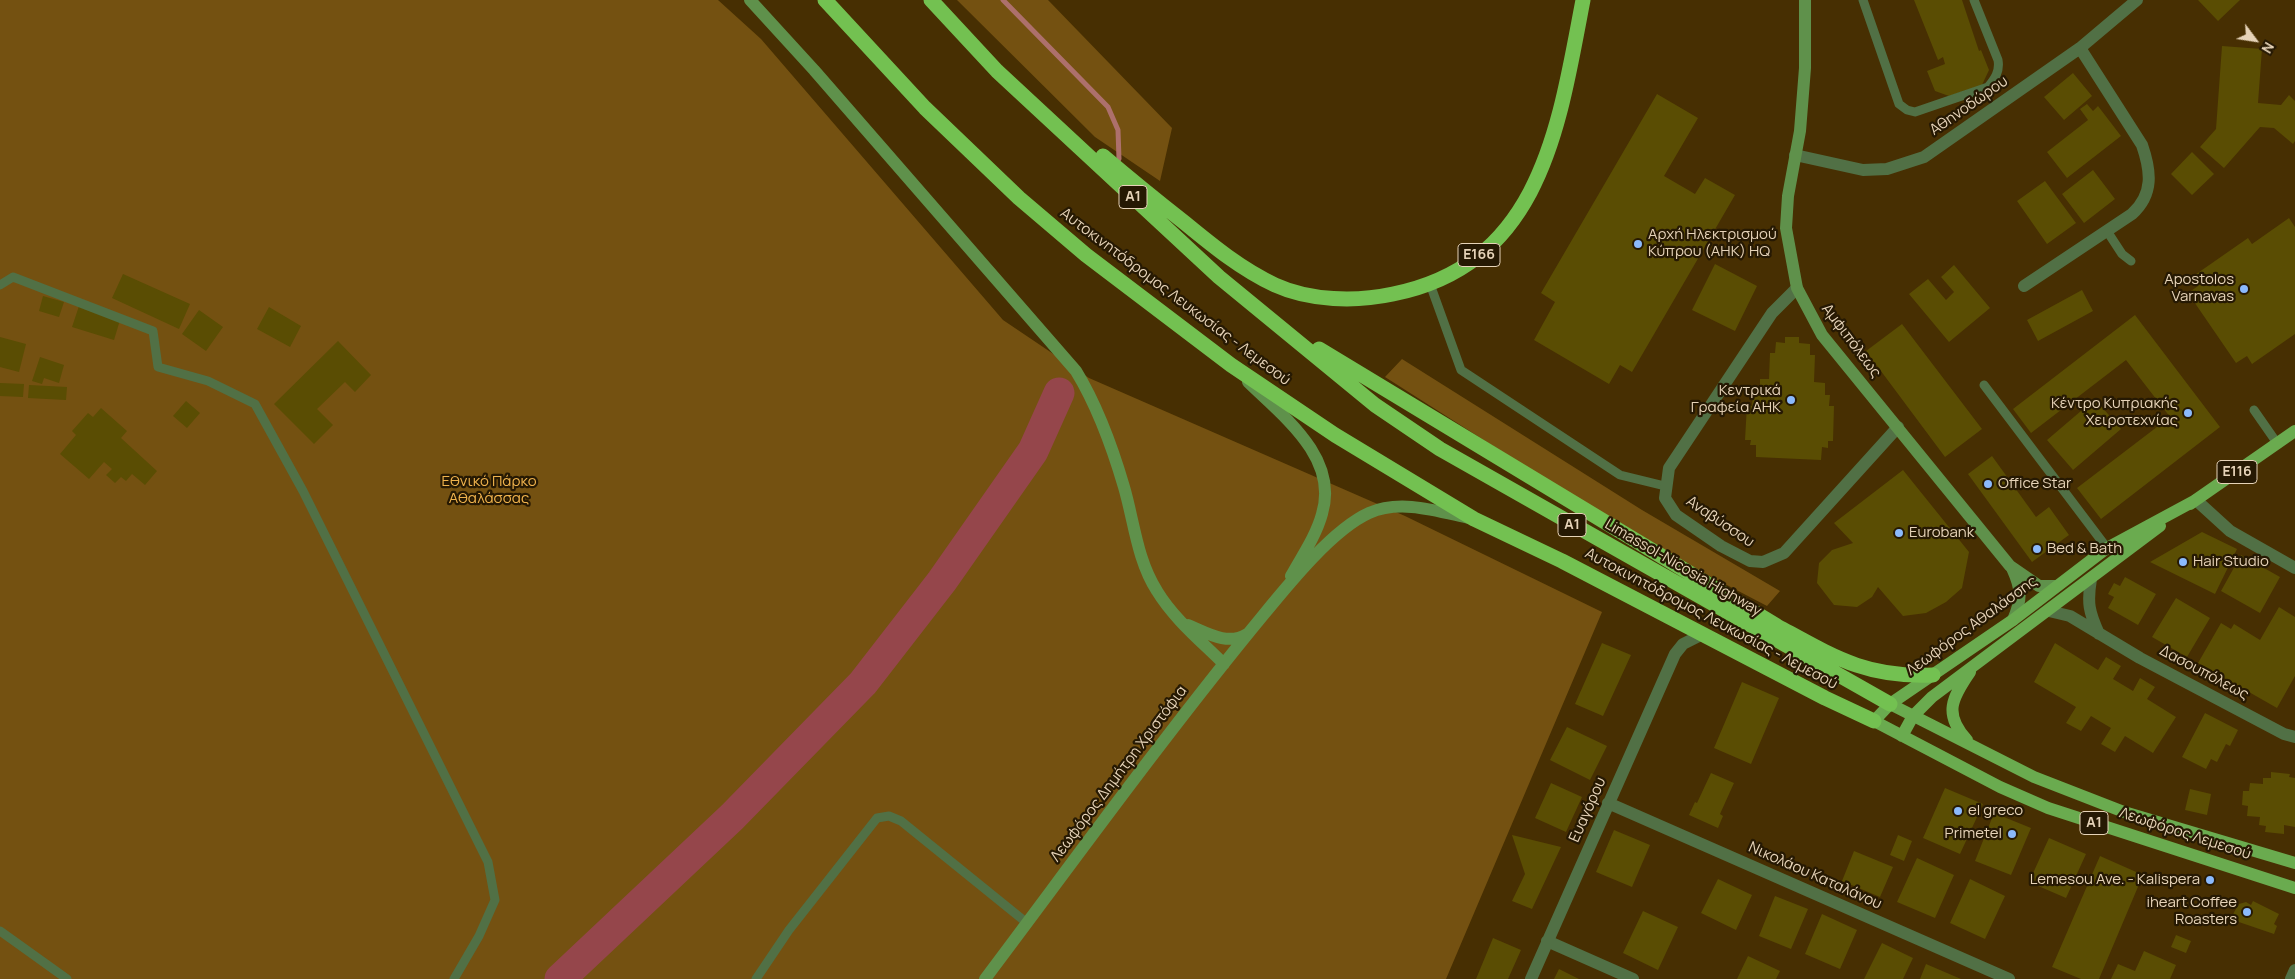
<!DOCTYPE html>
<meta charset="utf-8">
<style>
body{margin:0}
#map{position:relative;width:2295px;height:979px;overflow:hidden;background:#472f02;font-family:Manrope,sans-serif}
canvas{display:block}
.north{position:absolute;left:2230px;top:15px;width:50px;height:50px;-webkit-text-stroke:4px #261903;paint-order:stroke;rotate:121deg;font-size:14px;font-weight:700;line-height:20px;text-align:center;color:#e6d3b8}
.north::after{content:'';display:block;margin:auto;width:18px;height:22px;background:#e6d3b8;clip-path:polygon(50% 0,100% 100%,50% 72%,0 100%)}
</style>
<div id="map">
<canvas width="2295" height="979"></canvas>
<div class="north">N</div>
</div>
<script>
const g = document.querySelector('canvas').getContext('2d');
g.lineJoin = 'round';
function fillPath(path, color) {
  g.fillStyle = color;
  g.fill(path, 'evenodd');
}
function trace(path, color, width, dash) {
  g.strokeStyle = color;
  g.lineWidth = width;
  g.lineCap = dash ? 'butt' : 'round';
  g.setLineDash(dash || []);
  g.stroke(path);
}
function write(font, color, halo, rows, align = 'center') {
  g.font = font + ' Manrope,sans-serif';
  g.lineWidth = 4.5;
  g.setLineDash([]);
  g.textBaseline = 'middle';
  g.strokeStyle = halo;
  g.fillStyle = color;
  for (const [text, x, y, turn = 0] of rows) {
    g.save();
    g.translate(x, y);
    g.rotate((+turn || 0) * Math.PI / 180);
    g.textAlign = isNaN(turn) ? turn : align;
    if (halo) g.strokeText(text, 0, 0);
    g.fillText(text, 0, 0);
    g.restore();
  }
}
fillPath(new Path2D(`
 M 0,0 L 718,0 L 761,39 L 1003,320 L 1089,378 L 1405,516 L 1602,612 L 1446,979 L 0,979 Z
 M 957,0 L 1048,0 L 1172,128 L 1160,181 L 1095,137 Z
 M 1402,359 L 1642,510 L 1780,591 L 1767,606 L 1639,539 L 1385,377 Z`), '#745111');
trace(new Path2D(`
 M 1003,0 L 1108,107 L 1118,130 L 1119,159`), '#ad706c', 5);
trace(new Path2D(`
 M 560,979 L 732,817 L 863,683 L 942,581 L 1033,451 L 1059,393`), '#95464b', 31);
fillPath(new Path2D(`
 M 1914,0 L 1962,0 L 1979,51 L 1981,50 L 1989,70 L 1982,85 L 1949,96 L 1935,91 L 1927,71 L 1945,64 L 1943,57 L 1938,60 Z
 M 2198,0 L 2240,0 L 2218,21 Z
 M 2222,46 L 2262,49 L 2258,103 L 2281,105 L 2289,95 L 2295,101 L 2295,141 L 2293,144 L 2274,128 L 2260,127 L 2224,168 L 2200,147 L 2216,129 Z
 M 2073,73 L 2092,96 L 2064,120 L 2044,97 Z
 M 1657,94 L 1698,118 L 1664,176 L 1695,194 L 1705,178 L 1735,195 L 1632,372 L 1620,365 L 1609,384 L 1534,340 L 1555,302 L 1541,293 Z
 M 2087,104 L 2093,111 L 2098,106 L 2121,136 L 2067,178 L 2047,152 L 2088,120 L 2080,109 Z
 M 2192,152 L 2214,174 L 2192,195 L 2171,174 Z
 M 2093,170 L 2115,199 L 2084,223 L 2062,194 Z
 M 2045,181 L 2076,223 L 2047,244 L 2017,201 Z
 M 2289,218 L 2295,227 L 2295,334 L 2252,364 L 2247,356 L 2236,363 L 2188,293 L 2198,286 L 2192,277 L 2248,238 L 2252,244 Z
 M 1715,264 L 1757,286 L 1735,331 L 1692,310 Z
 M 1954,265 L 1990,308 L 1949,342 L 1909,294 L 1928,279 L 1946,300 L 1954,292 L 1941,277 Z
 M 123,274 L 190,304 L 179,329 L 112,298 Z
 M 2082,290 L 2093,311 L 2038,341 L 2027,320 Z
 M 43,296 L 64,302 L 59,317 L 39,311 Z
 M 79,306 L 120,320 L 114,340 L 72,327 Z
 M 269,307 L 301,326 L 290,347 L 257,329 Z
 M 199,310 L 223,327 L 206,351 L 182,334 Z
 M 2135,315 L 2220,427 L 2101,519 L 2077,488 L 2170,417 L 2126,360 L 2031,433 L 2013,409 Z
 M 1902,324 L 1982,429 L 1945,457 L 1866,351 Z
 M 0,337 L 26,344 L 19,372 L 0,367 Z
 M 1785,337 L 1799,337 L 1799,343 L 1810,344 L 1810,355 L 1815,355 L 1814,382 L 1825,383 L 1825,395 L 1830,395 L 1829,406 L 1834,406 L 1833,441 L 1828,441 L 1828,448 L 1822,447 L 1821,460 L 1756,457 L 1756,445 L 1750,445 L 1751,440 L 1745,440 L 1747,405 L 1752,406 L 1753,393 L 1760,393 L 1760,379 L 1769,379 L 1770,353 L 1775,353 L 1776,342 L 1785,343 Z
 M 338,341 L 371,375 L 355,392 L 345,382 L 317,409 L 333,425 L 314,444 L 274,404 Z
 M 40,357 L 64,365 L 59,383 L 44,378 L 42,384 L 32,381 Z
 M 0,383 L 24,384 L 23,397 L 0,396 Z
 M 29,385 L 67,387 L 66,400 L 28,398 Z
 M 2095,399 L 2121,429 L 2073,470 L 2047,440 Z
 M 186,401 L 200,413 L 187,428 L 173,416 Z
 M 101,408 L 127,431 L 121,438 L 157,471 L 145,485 L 132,474 L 126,481 L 121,477 L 115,483 L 106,475 L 112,469 L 104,462 L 89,479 L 60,454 L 76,435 L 72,431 L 88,413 L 93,417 Z
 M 1992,456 L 2036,517 L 2049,507 L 2069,535 L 2032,562 L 1968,474 Z
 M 1903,470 L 1969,552 L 1962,588 L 1946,602 L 1926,613 L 1903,616 L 1878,587 L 1872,597 L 1857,607 L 1834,605 L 1817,583 L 1819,563 L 1832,550 L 1853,543 L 1834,523 Z
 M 2202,532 L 2237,549 L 2215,594 L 2150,562 Z
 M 2241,555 L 2280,577 L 2260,613 L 2221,591 Z
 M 2125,577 L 2156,594 L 2138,625 L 2108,608 L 2114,597 L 2108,594 L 2114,583 L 2120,586 Z
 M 2176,598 L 2210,618 L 2187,657 L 2152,637 Z
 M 2279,607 L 2295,617 L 2295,676 L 2277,708 L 2198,663 L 2221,623 L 2231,629 L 2234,624 L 2260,640 Z
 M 1602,643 L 1631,655 L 1603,716 L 1575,704 Z
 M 2055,643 L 2098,670 L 2106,657 L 2121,666 L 2113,679 L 2133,691 L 2140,678 L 2155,687 L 2147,699 L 2176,717 L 2153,753 L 2125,736 L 2115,752 L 2101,744 L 2111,728 L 2091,716 L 2081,731 L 2066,723 L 2076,707 L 2034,682 Z
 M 1742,682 L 1779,698 L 1751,764 L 1714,748 Z
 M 2205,713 L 2238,730 L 2230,746 L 2226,744 L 2217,762 L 2211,759 L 2206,769 L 2182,757 Z
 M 1567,727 L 1607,746 L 1590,780 L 1550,760 Z
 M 2271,772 L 2290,774 L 2289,777 L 2295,778 L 2295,827 L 2284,825 L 2284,834 L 2265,832 L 2266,826 L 2259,825 L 2260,817 L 2247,816 L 2248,806 L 2242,805 L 2243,791 L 2249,791 L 2250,783 L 2263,784 L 2263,778 L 2271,778 Z
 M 1711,773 L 1734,783 L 1720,814 L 1723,816 L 1718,828 L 1689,815 L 1695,802 L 1697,803 Z
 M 1551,783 L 1582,797 L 1566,832 L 1535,818 Z
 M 1945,788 L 1983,804 L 1960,854 L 1923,838 Z
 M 2190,789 L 2211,794 L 2207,815 L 2185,810 Z
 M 1994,813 L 2031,828 L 2011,875 L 1975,861 Z
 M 1614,830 L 1650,845 L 1632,887 L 1596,872 Z
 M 1512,835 L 1561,847 L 1532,909 L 1512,901 L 1525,874 Z
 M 1898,835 L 1912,841 L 1904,861 L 1890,855 Z
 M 2049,838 L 2086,854 L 2066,898 L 2029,882 Z
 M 1854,851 L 1893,867 L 1880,897 L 1842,881 Z
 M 2100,856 L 2143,875 L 2099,979 L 2081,979 L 2052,967 Z
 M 1917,858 L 1954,875 L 1935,918 L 1897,902 Z
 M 1718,879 L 1752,895 L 1736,930 L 1701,913 Z
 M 1970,879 L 2005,896 L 1985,939 L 1950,923 Z
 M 1775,896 L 1808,909 L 1791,949 L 1759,936 Z
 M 2253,901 L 2279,914 L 2274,924 L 2277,926 L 2274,934 L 2230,919 L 2239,904 L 2246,902 L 2251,905 Z
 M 1643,911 L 1678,927 L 1658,970 L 1623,953 Z
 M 1822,914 L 1857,930 L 1840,969 L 1805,954 Z
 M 2176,935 L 2191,941 L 2186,953 L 2171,947 Z
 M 1493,938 L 1521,950 L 1508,979 L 1476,979 Z
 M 1882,943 L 1913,958 L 1903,979 L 1864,979 Z
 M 2144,951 L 2176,965 L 2170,979 L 2111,979 L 2118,964 L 2135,971 Z
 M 1748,956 L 1780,971 L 1776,979 L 1737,979 Z
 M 1926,964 L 1961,979 L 1920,979 Z
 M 1559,969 L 1579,979 L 1554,979 Z`), '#5a4d03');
trace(new Path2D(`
 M 1863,0 L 1899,104 L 1907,110 L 1915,112 L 1988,87 C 1995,79 2000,71 1998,60 L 1974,0
 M 2107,231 L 2122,254 L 2131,261
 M 1430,284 L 1461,370 L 1620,475 L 1665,486
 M 0,285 L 13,277 L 153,331 L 158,367 L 208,381 L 255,404 L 303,491 L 488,862 L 495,900 L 479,936 L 454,979
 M 1984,385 L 2107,548
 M 2254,410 L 2277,443
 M 0,931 L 67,979
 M 756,979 L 789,930 L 877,818 L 889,816 L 901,821 L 1027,923`), '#517045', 9);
trace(new Path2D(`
 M 1795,155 L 1863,170 L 1887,169 L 1924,157 L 2080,48 L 2137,0
 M 2024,286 L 2132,214 C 2154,194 2151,171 2142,145 L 2080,48
 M 1797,288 L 1772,313 L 1669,468 L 1665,498 L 1676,515 L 1721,546 L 1750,561 L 1763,562 L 1784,553 L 1898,427
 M 2196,500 L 2230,531 L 2295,568
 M 2091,579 C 2087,603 2089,612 2099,634
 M 2049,611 L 2070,616 L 2140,658 L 2284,734 L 2295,737
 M 1608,803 L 2009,979
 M 1547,941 L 1633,979
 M 1531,979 L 1675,654 L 1683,644 L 1703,634
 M 2291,979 L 2295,970`), '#517045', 12);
trace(new Path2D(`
 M 750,0 L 814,70 L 1076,371 C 1098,407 1112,446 1124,487 C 1134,521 1137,560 1157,591 C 1174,619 1201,641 1224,664
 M 1805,0 L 1805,68 L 1800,131 L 1788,196 L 1786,228 L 1797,288 L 1822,335 L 2010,566 L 2039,586 L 2056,586
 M 1248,382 C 1284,417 1339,458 1322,514 C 1316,536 1302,556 1291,576
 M 2012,568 C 2022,590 2022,599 2013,620
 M 1188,625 C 1207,633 1228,646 1247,634
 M 985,979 C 1073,862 1159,743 1251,630 C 1280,595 1329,531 1369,513 C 1400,499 1437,511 1469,518`), '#5f914b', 12);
trace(new Path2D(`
 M 2196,500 L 2107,548 L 2013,620 L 1890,704 L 1874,721 L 2000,787 L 2048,808 L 2295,888
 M 2190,504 L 2295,431
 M 1890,704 L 2034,777 L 2124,812 L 2295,863
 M 1902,736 L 1913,716 L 1932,697 L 2160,526
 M 1967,740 C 1943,714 1952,698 1970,672`), '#6aab4f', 12);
trace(new Path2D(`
 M 825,0 L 925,108 L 1019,198 L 1086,255 L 1231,365 L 1335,435 L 1474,519 L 1562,561 L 1825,698 L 1874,721
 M 931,0 L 997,71 L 1219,277 L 1375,405 L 1440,449 L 1890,704
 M 1103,156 C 1130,179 1157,201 1185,223 C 1213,246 1241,269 1275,285 C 1310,301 1356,302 1393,294 C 1542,264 1559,125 1583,0
 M 1319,349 L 1777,626 C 1834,657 1866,678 1933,675`), '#73c151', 15);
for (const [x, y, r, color] of [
 [1638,244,5,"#8bbafc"],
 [2244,289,5,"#8bbafc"],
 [1791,400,5,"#8bbafc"],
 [2188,413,5,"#8bbafc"],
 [1988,484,5,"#8bbafc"],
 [1899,533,5,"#8bbafc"],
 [2037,549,5,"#8bbafc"],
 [2183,562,5,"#8bbafc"],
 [1958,811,5,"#8bbafc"],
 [2012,834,5,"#8bbafc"],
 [2210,880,5,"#8bbafc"],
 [2247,912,5,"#8bbafc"]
]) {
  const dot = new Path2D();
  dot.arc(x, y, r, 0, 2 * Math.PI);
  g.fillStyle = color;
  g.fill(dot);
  trace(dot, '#261903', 2);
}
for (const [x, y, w] of [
 [1133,197,28],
 [1479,255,42],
 [2237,472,40],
 [1572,525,28],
 [2094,823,28]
]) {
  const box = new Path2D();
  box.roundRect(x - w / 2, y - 11.5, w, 23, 4);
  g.fillStyle = '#261903';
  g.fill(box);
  trace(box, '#e6d3b8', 1);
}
write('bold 14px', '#e6d3b8', null, [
 ["A1",1133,197],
 ["E166",1479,255],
 ["E116",2237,472],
 ["A1",1572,525],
 ["A1",2094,823]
]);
write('15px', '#e6d3b8', '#261903', [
 ["Αθηνοδώρου",1969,106,-35],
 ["Αυτοκινητόδρομος Λευκωσίας - Λεμεσού",1175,297,37],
 ["Αμφιπόλεως",1851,341,53],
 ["Αναβύσσου",1720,522,34],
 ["Limassol-Nicosia Highway",1683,568,30],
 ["Αυτοκινητόδρομος Λευκωσίας - Λεμεσού",1711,619,28],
 ["Λεωφόρος Αθαλάσσης",1972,626,-36],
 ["Δασουπόλεως",2204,673,28],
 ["Λεωφόρος Δημήτρη Χριστόφια",1119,774,-53],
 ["Ευαγόρου",1588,810,-66],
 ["Λεωφόρος Λεμεσού",2185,834,18],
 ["Νικολάου Καταλάνου",1815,876,24]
]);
write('15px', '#e6d3b8', '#261903', [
 ["Αρχή Ηλεκτρισμού",1648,235],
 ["Κύπρου (ΑΗΚ) HQ",1648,252],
 ["Apostolos",2234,280,"right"],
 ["Varnavas",2234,297,"right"],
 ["Κεντρικά",1781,391,"right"],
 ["Γραφεία ΑΗΚ",1781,408,"right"],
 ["Κέντρο Κυπριακής",2178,404,"right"],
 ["Χειροτεχνίας",2178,421,"right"],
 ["Office Star",1998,484],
 ["Eurobank",1909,533],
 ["Bed & Bath",2047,549],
 ["Hair Studio",2193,562],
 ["el greco",1968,811],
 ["Primetel",2002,834,"right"],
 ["Lemesou Ave. - Kalispera",2200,880,"right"],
 ["iheart Coffee",2237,903,"right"],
 ["Roasters",2237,920,"right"]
], 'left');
write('15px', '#f0b34d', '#261903', [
 ["Εθνικό Πάρκο",489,482],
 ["Αθαλάσσας",489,499]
]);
</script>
